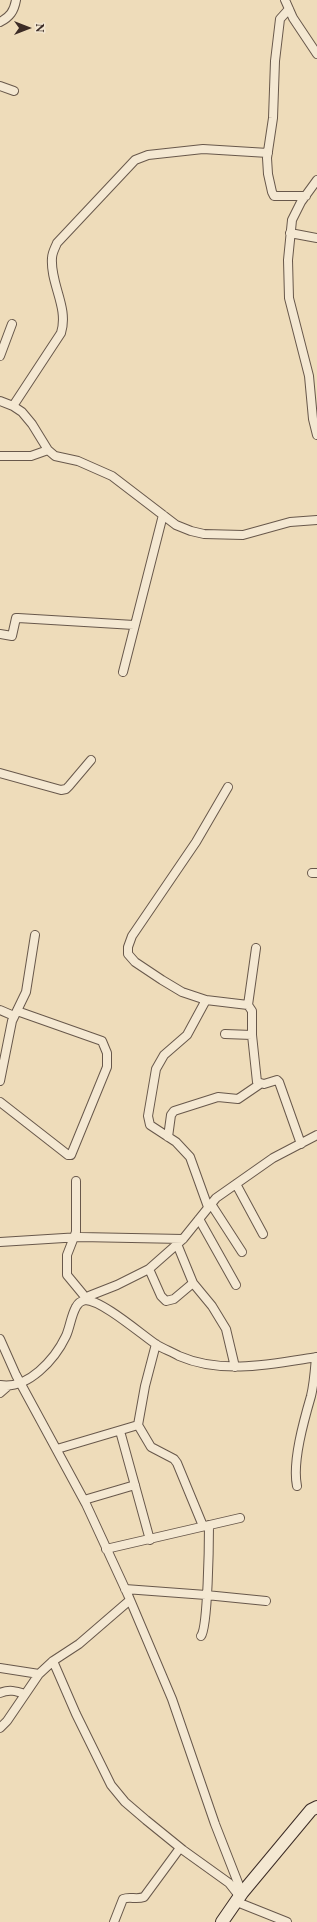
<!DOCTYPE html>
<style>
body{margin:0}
#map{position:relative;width:317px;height:1922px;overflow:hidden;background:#eedcba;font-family:"EB Garamond",serif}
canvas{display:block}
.north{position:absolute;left:8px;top:8px;width:40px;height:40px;-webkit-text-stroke:3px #f4e8d2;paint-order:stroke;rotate:90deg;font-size:11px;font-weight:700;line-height:16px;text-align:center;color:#3c2c26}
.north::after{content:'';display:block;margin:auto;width:14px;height:18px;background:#3c2c26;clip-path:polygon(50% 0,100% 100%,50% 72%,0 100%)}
</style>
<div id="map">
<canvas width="317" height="1922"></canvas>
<div class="north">N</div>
</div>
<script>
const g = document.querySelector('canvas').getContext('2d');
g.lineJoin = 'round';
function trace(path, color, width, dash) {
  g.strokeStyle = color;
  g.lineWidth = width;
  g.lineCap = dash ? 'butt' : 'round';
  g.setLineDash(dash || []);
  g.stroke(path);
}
const street = new Path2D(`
 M 285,0 L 293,18 L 317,54
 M 289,9 L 280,19 L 275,61 L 273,118 L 267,158 L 268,174 L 272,192 L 274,196 L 306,196
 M 0,22 C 10,17 14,11 16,0
 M 0,86 L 14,91
 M 317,180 L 301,202 L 292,220 L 288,260 L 289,298 L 309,376 L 313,419 L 317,435
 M 290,233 L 317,238
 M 0,356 L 12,324
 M 0,401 L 13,406 L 22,412 L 32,424 L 48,450 L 55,456 L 78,461 L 112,476 L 176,525 L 191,531 L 204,534 L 243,535 L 290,522 L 317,520
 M 13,406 L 61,333 C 69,307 50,284 52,258 C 52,253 55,248 57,243 L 135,160 L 148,155 L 203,149 L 268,153
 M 0,456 L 31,456 L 48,450
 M 0,634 L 12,636 L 16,618 L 18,618 L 134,625
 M 123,672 L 163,515
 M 0,773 L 61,790 L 66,789 L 69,786 L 91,760
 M 228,787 L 196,842 L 132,936 L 128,947 L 128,954 L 135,962 L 162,980 L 182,992 L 206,1000 L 248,1005 L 252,1011 L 252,1035 L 257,1082 L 264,1084 L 277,1080 L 279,1082 L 301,1144
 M 312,873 L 317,873
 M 206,1000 L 187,1035 L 164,1055 L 156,1069 L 148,1116 L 150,1125 L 176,1142 L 190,1157 L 208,1207
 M 248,1005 L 256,948
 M 0,1010 L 14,1016
 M 225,1034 L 252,1035
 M 0,1081 L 12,1021 L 26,992 L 35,935
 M 0,1102 L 68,1155 L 71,1155 L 107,1067 L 107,1053 L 102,1041 L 17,1011
 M 168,1137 L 171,1115 L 174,1111 L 218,1097 L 238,1099 L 260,1084
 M 76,1181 L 76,1232 L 67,1255 L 67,1275 L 86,1298
 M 236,1184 L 263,1234
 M 211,1204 L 242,1252
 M 199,1219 L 236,1285
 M 0,1242 L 80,1237 L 183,1239
 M 177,1244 L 193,1283 L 212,1306 L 226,1329 L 235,1367
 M 149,1269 L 161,1296 L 166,1301 L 174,1299 L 193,1283
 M 85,1300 L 89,1296 L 117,1285 L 149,1269 L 183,1239 L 216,1198 L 273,1158 L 317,1135
 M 0,1339 L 16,1375 L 86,1504 L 128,1595 L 172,1699 L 215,1824 L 242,1893
 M 0,1385 C 28,1390 55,1359 66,1336 C 70,1327 71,1316 76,1307 C 78,1303 81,1301 85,1300 C 102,1300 142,1335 157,1345 C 164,1349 172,1352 179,1356 C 223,1375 272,1364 317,1357
 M 0,1393 L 8,1386
 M 138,1425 L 151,1447 L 174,1459 L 177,1463 L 203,1526
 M 120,1431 L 150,1540
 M 57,1449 L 138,1425 L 145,1386 L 156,1344
 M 297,1486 C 292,1462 304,1420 311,1396 C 314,1384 315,1369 316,1357
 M 84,1500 L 135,1485
 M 106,1549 L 240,1518
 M 125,1589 L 206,1595 L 266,1601
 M 201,1636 C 208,1627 209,1542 209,1525
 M 53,1661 L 76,1714 L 111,1785 L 125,1802 L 146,1820 L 183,1850 L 229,1883 L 240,1897
 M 0,1668 L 39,1674
 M 0,1693 C 9,1689 16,1691 25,1694
 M 0,1728 L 7,1721 L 39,1674 L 53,1661 L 79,1644 L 130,1600
 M 237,1902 L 287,1922
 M 114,1922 L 123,1899 C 130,1896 136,1900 144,1897 L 180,1848`);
const secondary = new Path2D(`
 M 222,1922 L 242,1893 L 311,1810 L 317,1807`);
trace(street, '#68584b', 10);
trace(secondary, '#3c2c26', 14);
trace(street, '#f4e8d2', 8);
trace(secondary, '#f4e8d2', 12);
</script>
